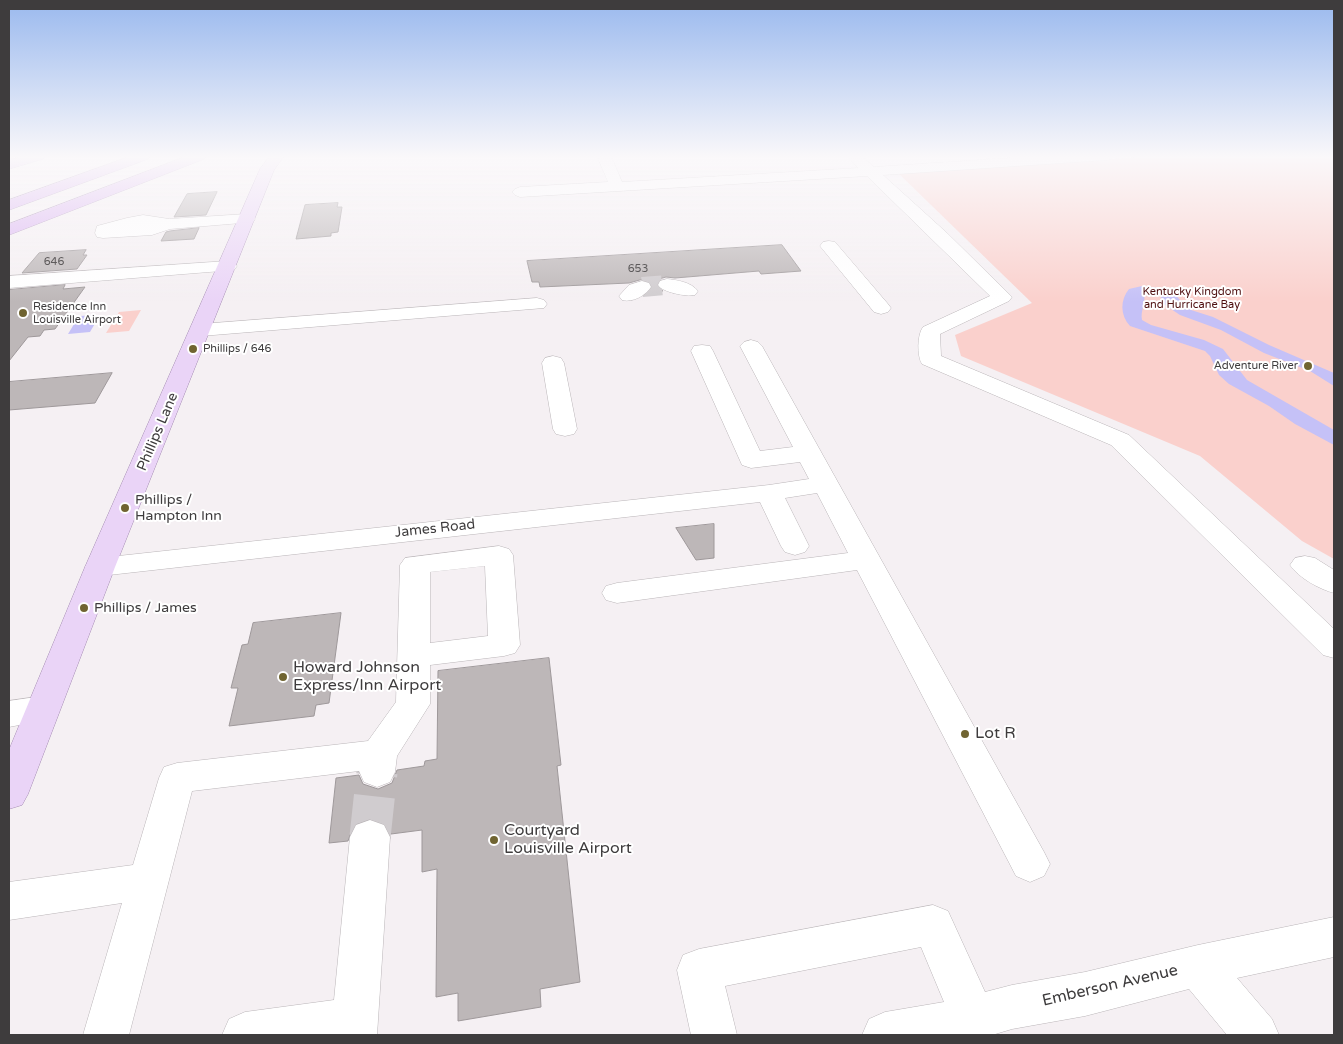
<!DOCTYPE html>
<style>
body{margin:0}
#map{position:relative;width:1343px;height:1044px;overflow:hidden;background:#f5f0f3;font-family:"Varela Round",sans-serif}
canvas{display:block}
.frame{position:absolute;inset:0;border:10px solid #3e3c3d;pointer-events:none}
</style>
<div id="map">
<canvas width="1343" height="1044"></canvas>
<div class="frame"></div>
</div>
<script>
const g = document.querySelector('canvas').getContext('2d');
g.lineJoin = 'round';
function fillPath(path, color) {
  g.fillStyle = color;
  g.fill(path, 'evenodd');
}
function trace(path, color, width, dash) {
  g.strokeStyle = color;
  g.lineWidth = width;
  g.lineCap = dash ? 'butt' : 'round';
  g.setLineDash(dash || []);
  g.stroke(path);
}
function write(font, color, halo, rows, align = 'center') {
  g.font = font + ' "Varela Round",sans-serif';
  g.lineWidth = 4;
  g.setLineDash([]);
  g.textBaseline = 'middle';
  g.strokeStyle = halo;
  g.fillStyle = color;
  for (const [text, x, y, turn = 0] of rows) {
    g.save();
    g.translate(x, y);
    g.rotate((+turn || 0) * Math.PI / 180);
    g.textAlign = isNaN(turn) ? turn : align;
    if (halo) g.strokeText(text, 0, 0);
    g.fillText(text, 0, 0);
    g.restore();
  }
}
fillPath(new Path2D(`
 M 1157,156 L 1334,156 L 1334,559 L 1302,541 L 1200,456 L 961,356 L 955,335 L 1032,303 L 897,172 Z
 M 141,310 L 129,331 L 106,333 L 119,312 Z`), '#fad0cc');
fillPath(new Path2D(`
 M 1142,286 L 1159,288 L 1174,293 L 1185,306 L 1191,310 L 1213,317 L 1269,345 L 1334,373 L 1334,386 L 1310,371 L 1264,353 L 1221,330 L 1180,315 L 1162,303 L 1161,296 L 1151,294 L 1144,295 C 1146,304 1140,311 1142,320 L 1151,325 L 1204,340 L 1223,349 L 1247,380 L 1334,430 L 1334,445 L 1295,424 L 1269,406 L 1229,384 L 1219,375 L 1210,356 L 1205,351 L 1130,326 C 1120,315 1120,300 1129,289 Z
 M 100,315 L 90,332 L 68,334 L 79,316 Z`), '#c5c1f7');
const building = new Path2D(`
 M 217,192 L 206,215 L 174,217 L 187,194 Z
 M 338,203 L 337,207 L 342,207 L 338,232 L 331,233 L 331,236 L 296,239 L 305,205 Z
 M 199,228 L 194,239 L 161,241 L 166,232 L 170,231 Z
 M 782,245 L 801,271 L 761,274 L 759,271 L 675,278 L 666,277 L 659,279 L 656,284 L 663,291 L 649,292 L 652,288 L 651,282 L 643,279 L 629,283 L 540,287 L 539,282 L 532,282 L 527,261 Z
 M 86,250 L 83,255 L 87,255 L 77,269 L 22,273 L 39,253 Z
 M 65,285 L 63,289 L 85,287 L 55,329 L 44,330 L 40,336 L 28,337 L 9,361 L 9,290 Z
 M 112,373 L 95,403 L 9,410 L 9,382 Z
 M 714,524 L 714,558 L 696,560 L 676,528 Z
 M 341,613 L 329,703 L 316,705 L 314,716 L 229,726 L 238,688 L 231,688 L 242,645 L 248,644 L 253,623 Z
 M 549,658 L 561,765 L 557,766 L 580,982 L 540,989 L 541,1007 L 458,1021 L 458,993 L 436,997 L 437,869 L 422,872 L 422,830 L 391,834 L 385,823 L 369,818 L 354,824 L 348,841 L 329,843 L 336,778 L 359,775 L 363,784 L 378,789 L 392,783 L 397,770 L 424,766 L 425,761 L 437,759 L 438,671 Z`);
fillPath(building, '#bdb7b8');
trace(building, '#9e989a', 1);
trace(new Path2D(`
 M 642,287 L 667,285`), '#d0cccf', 20, [20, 10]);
trace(new Path2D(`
 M 370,837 L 377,772`), '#d0cccf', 41, [41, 21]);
const minor = new Path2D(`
 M 597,156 L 611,156 L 622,182 L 858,168 L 847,156 L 862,156 L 874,167 L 1038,156 L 1113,156 L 1111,159 L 1106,160 L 883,175 L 947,233 L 1012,297 L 1009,301 L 940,334 L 941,356 L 1129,435 L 1334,629 L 1334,658 L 1323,655 L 1111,445 L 922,364 C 917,356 917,335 923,327 L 990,296 L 867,176 L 520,197 L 515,195 L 512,192 L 515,189 L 520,187 L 608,182 Z
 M 247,214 L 253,216 L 255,219 L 253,222 L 170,229 L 152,235 L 103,238 L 97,237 L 95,233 L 97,226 L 127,218 L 143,215 L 169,219 Z
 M 829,241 L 835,242 L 888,304 L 891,308 L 888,312 L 881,314 L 874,312 L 820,246 L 823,242 Z
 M 228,261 L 234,262 L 237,266 L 234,270 L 9,288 L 9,276 Z
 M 667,279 C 677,280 691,282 698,291 L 695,295 C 686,297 662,292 658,285 L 660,281 Z
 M 642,281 L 649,283 L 651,287 C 646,295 633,303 622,300 L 619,296 L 629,285 Z
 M 537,298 L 544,300 L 547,304 L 544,308 L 201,336 L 194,334 L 191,330 L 194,326 L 201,324 Z
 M 751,340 L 758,342 L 762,346 L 1044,852 L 1050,864 L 1044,876 L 1030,882 L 1016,876 L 857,570 L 617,603 L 606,600 L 602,593 L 606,586 L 617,583 L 848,553 L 817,493 L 785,498 L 809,546 L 805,552 L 795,555 L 785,552 L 781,546 L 760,502 L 100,576 L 90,574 L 85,567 L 90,560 L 100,558 L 769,485 L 809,479 L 800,462 L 751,468 L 742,465 L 691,351 L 694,346 L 702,345 L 710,346 L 713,351 L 760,451 L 793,447 L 740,346 L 744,342 Z
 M 553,356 L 561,358 L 564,363 L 577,429 L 574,434 L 565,436 L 556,434 L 553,429 L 542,363 L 545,358 Z
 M 499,546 L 509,549 L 513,555 L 520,645 L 515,653 L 504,656 L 430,665 L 430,704 L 397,756 L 395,772 L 390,782 L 377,787 L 364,782 L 359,771 L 192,791 L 129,1035 L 83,1035 L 122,903 L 9,920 L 9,882 L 133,865 L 159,778 L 164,767 L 177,763 L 368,741 L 396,702 L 400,565 L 405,558 ZM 485,566 L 488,636 L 430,643 L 430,572 Z
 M 1305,556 L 1315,558 L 1334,570 L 1334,593 C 1319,589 1299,578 1290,565 L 1295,558 Z
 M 43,696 L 55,700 L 60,709 L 55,718 L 9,727 L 9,701 Z
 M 370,820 L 384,825 L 390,837 L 377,1035 L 222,1035 L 229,1019 L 245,1012 L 334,1000 L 350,837 L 356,825 Z
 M 933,905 L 948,911 L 985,992 L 1012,985 L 1085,972 L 1198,945 L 1334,917 L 1334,957 L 1237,978 L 1272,1019 L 1279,1035 L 1227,1035 L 1189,989 L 1085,1016 L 1012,1029 L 992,1035 L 862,1035 L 869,1019 L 885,1012 L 944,1002 L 921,947 L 725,986 L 737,1035 L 691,1035 L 677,970 L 683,955 L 699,949 Z`);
const major = new Path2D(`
 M 270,156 L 284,156 L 274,170 L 115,567 L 28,794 L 22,805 L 9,809 L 9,750 L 85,567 L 260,169 Z`);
const highway = new Path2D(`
 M 25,156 L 45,156 L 43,159 L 9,169 L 9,160 Z
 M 131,156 L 150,156 L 148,159 L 9,210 L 9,200 Z
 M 187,156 L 206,156 L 204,159 L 9,235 L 9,224 Z`);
trace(minor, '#bab5b8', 1);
trace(major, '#a58cb3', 1);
trace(highway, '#a58cb3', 1);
fillPath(minor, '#fff');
fillPath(major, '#ead4f7');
fillPath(highway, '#dcb7f2');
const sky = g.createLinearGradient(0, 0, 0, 302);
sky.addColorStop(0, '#9ab9ee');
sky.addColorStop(0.52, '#faf8fa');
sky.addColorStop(1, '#faf8fa00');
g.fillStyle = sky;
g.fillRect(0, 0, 1343, 302);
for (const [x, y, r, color] of [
 [23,313,5,"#706431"],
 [193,349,5,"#706431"],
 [1308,366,5,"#706431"],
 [125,508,5,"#706431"],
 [84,608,5,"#706431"],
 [283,677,5,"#706431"],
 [965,734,5,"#706431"],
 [494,840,5,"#706431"]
]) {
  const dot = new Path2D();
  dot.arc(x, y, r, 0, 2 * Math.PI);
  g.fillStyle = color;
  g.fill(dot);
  trace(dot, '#fff', 2);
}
write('11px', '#5e5b5c', null, [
 ["646",54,262],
 ["653",638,269]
]);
write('11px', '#4e0f10', '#fff', [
 ["Kentucky Kingdom",1192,292],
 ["and Hurricane Bay",1192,305]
]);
write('11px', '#3e3c3d', '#fff', [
 ["Residence Inn",33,307],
 ["Louisville Airport",33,320],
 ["Phillips / 646",203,349],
 ["Adventure River",1298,366,"right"]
], 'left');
write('14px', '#3e3c3d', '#fff', [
 ["Phillips Lane",158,432,-67],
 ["James Road",435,529,-6]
]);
write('14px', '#3e3c3d', '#fff', [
 ["Phillips /",135,500],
 ["Hampton Inn",135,516],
 ["Phillips / James",94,608]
], 'left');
write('16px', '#3e3c3d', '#fff', [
 ["Howard Johnson",293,668],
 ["Express/Inn Airport",293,686],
 ["Lot R",975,734],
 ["Courtyard",504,831],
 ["Louisville Airport",504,849]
], 'left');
write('16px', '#3e3c3d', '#fff', [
 ["Emberson Avenue",1110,986,-13]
]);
</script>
